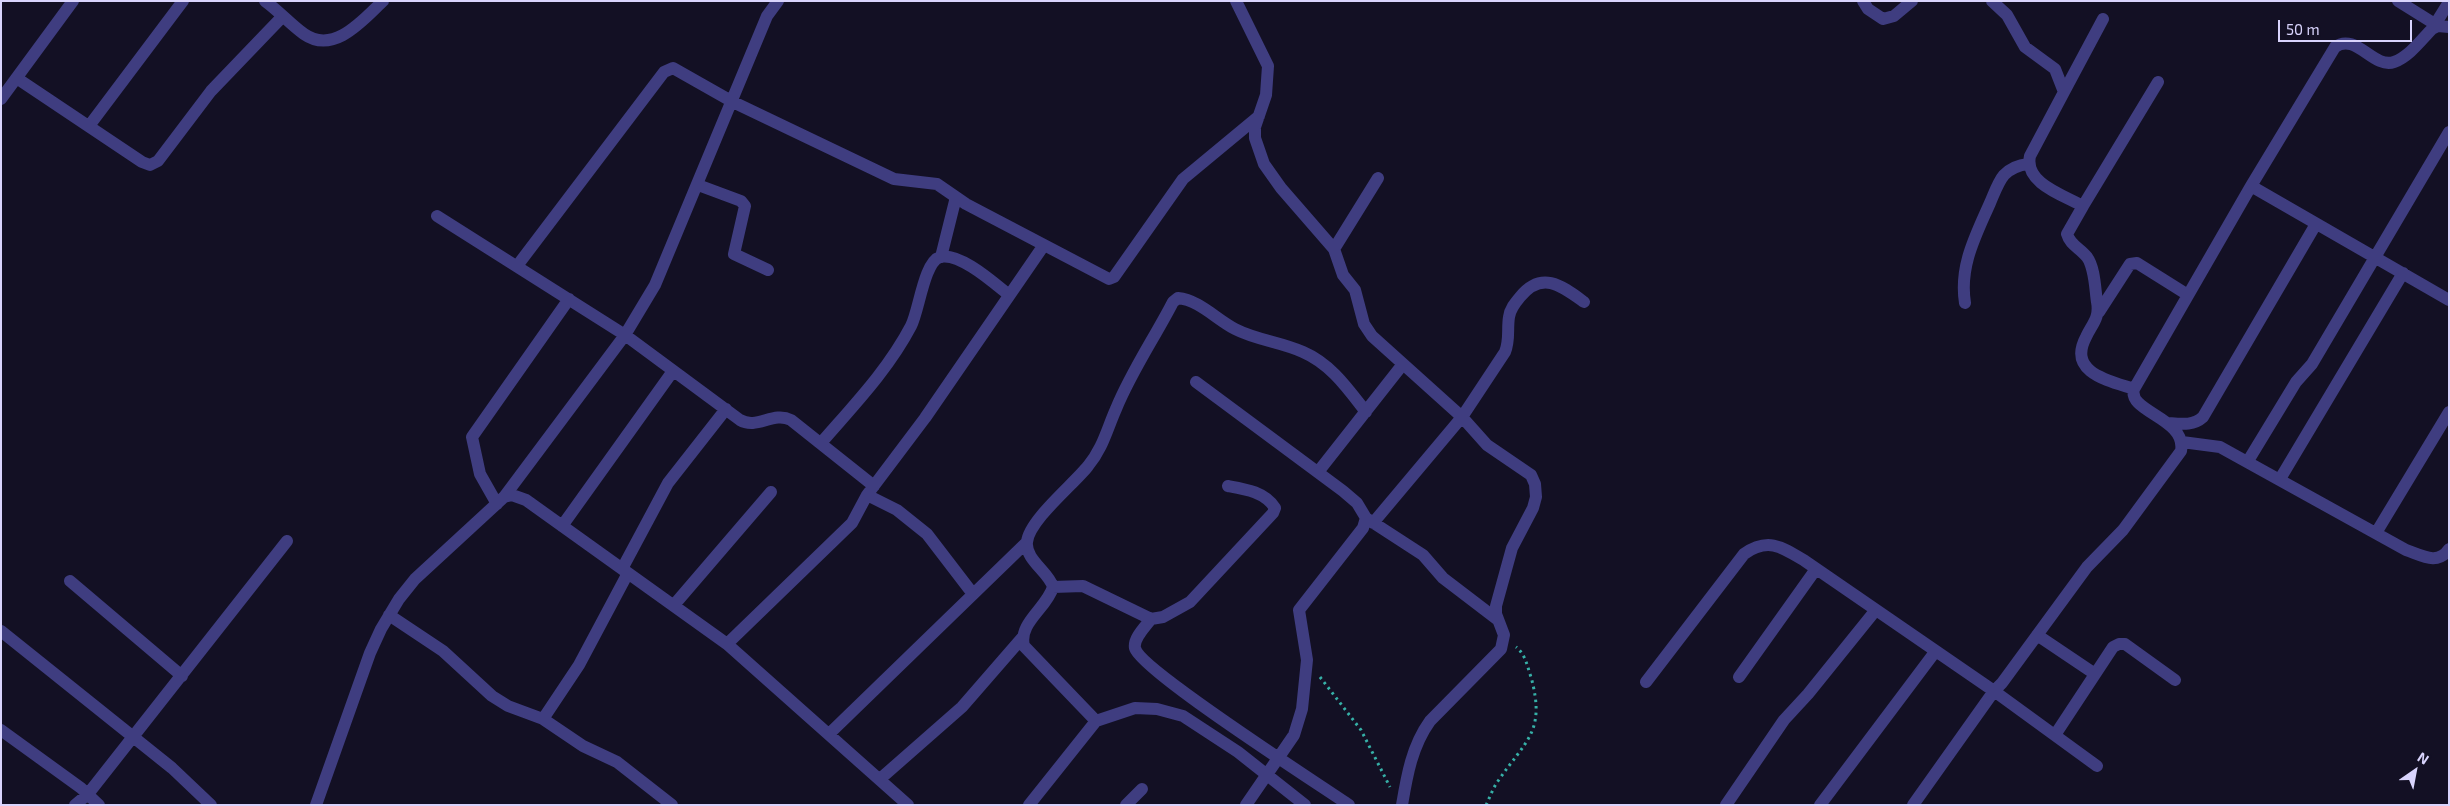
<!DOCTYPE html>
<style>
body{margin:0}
#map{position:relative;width:2450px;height:806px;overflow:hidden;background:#131024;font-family:"Exo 2",sans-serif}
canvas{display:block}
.frame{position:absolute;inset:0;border:2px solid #d9d4fd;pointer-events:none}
.north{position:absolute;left:2390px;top:746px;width:50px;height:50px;-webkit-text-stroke:4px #131024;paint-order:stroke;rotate:33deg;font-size:14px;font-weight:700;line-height:20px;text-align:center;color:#d9d4fd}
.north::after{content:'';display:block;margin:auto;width:18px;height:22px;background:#d9d4fd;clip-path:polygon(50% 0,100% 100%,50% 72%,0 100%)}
.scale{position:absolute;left:2278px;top:20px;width:134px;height:22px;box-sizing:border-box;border:2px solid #d9d4fd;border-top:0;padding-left:6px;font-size:15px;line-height:18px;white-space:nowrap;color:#d9d4fd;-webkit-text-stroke:4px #131024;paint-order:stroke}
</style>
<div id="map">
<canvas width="2450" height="806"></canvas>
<div class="frame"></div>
<div class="north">N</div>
<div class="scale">50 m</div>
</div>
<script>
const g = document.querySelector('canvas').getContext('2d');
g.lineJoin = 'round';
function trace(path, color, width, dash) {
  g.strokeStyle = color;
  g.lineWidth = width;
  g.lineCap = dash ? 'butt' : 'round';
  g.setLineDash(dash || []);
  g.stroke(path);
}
trace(new Path2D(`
 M 1320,677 L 1361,730 L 1390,787
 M 1486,805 C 1490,797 1493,788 1498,781 C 1526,740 1546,732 1531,677 C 1527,666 1526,655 1516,647`), '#36b0a7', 3, [2.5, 4]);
trace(new Path2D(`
 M 265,1 C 279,11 290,24 304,34 C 334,55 363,20 383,1
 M 1236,1 L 1268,66 L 1266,95 L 1255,127 L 1255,138 L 1264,164 L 1281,188 L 1334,249 L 1343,275 L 1355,290 L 1364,324 L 1372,336 L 1462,417 L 1487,445 L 1531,475 L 1535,484 L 1536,497 L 1533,508 L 1512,548 L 1496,606 L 1496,614 L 1504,635 L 1501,649 L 1430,721 C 1412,746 1407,775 1402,805
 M 1863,1 L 1868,9 L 1883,19 L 1894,16 L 1912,1
 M 1992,1 L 2007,15 L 2025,47 L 2055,69 L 2064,92 L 2030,156 C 2024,183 2063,195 2083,206 L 2067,234 C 2070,245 2080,248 2087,257 C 2095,268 2095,289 2097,302 C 2100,318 2092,324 2086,337 C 2067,373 2110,381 2134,389
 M 2398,1 L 2438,26
 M 2436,23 L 2449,2
 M 18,79 L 142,162 L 150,165 L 158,161 L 211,91 L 283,16
 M 2064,92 L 2103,19
 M 1,99 L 73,1
 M 89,126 L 183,1
 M 698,185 L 741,201 L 745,206 L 734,254 L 768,270
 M 2251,186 L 2449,300
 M 2083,206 L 2158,82
 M 437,216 L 625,335 L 740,420 C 757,430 773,411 791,420 L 874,486
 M 1334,249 L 1378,178
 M 941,257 L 956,197
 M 517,266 L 664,72 L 673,68 L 733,102 L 894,179 L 937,184 L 966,204 L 1109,279 L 1114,277 L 1183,179 L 1259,116
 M 1965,303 C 1959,266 1976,235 1990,203 C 1994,194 1998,182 2004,175 C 2011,168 2018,165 2028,164
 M 2099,312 L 2130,264 L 2137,263 L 2188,295
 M 1196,382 L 1343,491 L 1357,503 L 1366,518 L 1363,528 L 1299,610 L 1307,660 L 1302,709 L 1294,735 L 1246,805
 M 2168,423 C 2181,424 2193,426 2203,417 L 2316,224
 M 2182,442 L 2220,447 L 2406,550 C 2421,555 2438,566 2449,549
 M 821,443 C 853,406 888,370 911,326 C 919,311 924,262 940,257 C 960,252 995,284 1009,295
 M 2248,461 L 2296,382 L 2312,364 L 2449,132
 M 1318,472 L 1403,364
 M 2280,479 L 2403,273
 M 867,495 L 897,510 L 927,534 L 973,594
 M 504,497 L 625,335 L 655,285 L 767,16 L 778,1
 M 497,504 L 480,474 L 472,437 L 569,299
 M 1366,518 L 1423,555 L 1443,578 L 1498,620
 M 1373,523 L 1462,417 L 1505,352 C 1510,340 1507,329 1509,317 C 1510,309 1515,303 1520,297 C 1542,270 1562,286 1584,302
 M 562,526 L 673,371
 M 2376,533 L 2449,412
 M 622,569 L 668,483 L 726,409
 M 70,581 L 182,676
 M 1053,587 L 1083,586 L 1151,619 L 1163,617 L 1190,602 L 1273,513 L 1275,508 C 1265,492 1245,489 1228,486
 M 674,605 L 771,492
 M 389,615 L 443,651 L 492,696 L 508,706 L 543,719 L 583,746 L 617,762 L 672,805
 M 1151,619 C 1146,626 1133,638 1135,648 C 1139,669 1320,785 1349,805
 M 1,631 L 172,768 L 211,805
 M 2037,635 L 2095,674
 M 727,644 L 852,523 L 867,495 L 925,418 L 1044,245
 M 1739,677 L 1816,569
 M 1646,682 L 1744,554 C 1768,537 1782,547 1805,561 L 1994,691 L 2002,683 L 2087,567 L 2123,530 L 2181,451 C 2187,418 2127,412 2134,389 L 2251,186 L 2335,47 C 2356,32 2373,69 2394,62 C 2409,57 2422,39 2432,29 L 2438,26 L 2449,27
 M 543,719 L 579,665 L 628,573
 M 1096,721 L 1024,646 C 1018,623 1047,608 1053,587 C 1049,572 1025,560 1027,542 C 1029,520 1075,483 1088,466 C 1103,448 1107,429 1116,409 C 1131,372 1155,337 1173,302 L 1178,298 C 1199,300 1216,319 1235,329 C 1256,340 1281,342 1303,352 C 1331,364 1348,389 1366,412
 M 1,730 L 81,788 L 99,805
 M 830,733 L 1027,542
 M 2055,735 L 2113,647 L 2119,644 L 2125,644 L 2175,680
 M 880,779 L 962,707 L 1022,638
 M 75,805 L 88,794 L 287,541
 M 316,805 L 370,653 L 381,629 L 399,599 L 415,579 L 504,497 L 512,495 L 526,500 L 727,644 L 908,805
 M 1029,805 L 1096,721 L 1135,708 L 1157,709 L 1183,716 L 1238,752 L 1305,805
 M 1126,805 L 1142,789
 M 1726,805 L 1784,720 L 1808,694 L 1875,611
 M 1820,805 L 1935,652
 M 1913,805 L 1994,691 L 2097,766`), '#3f3d80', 12);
</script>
